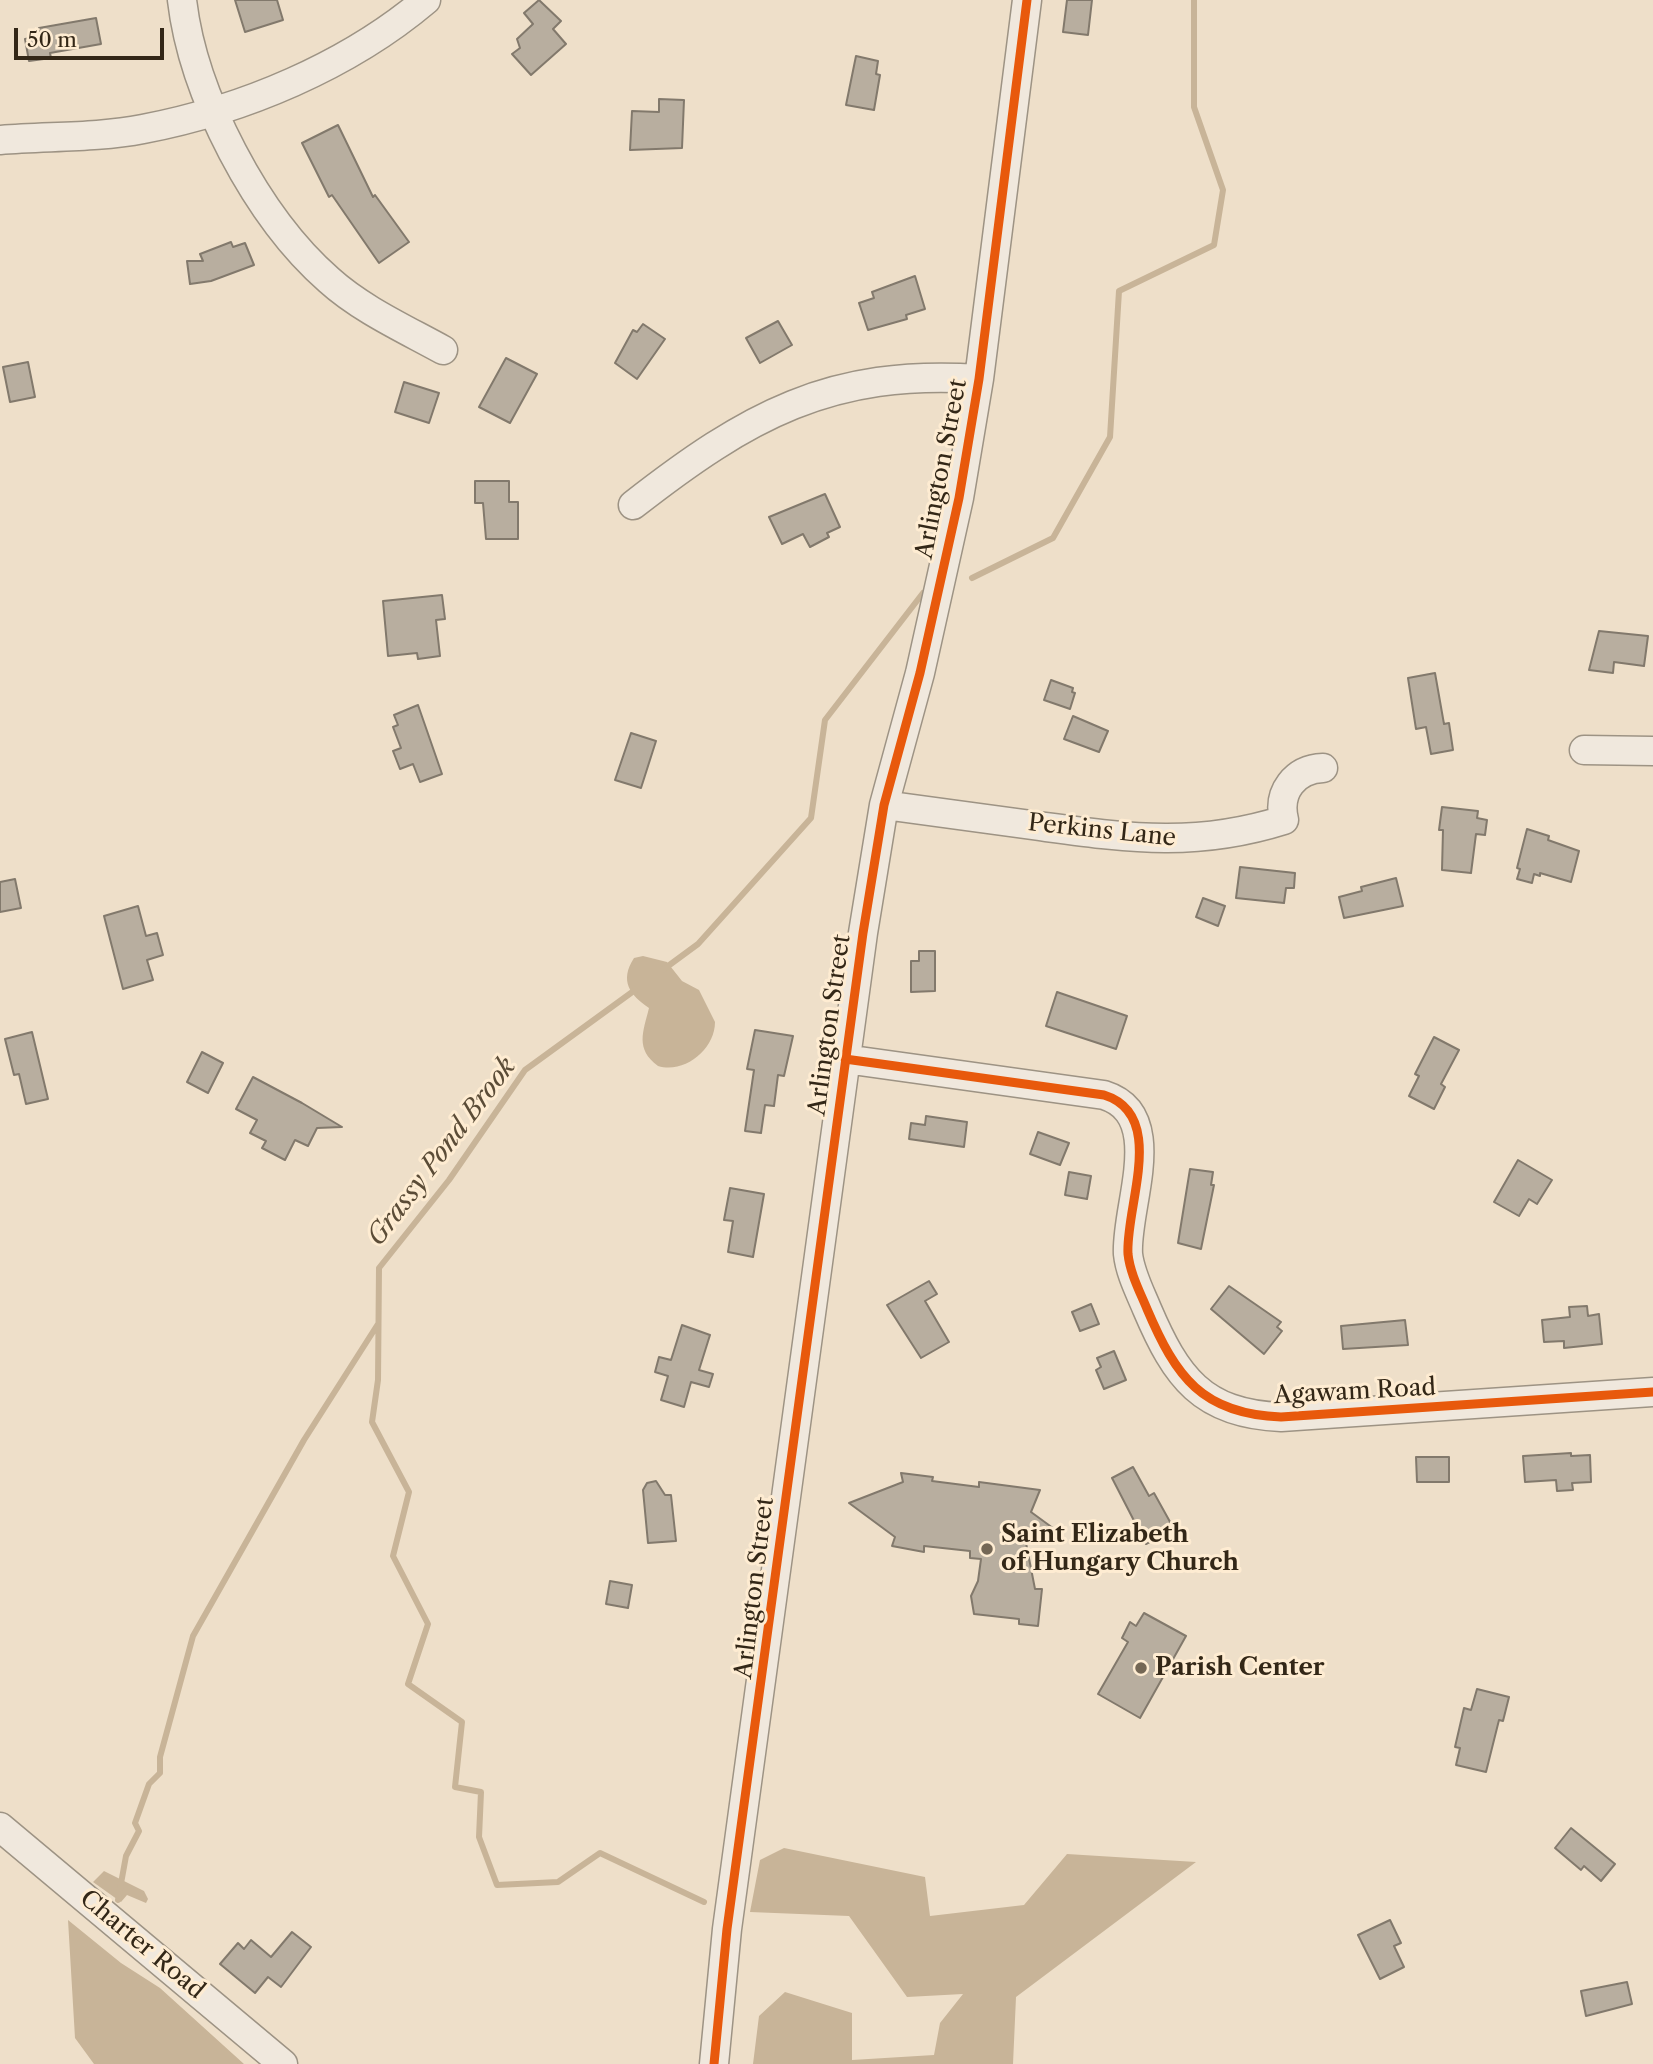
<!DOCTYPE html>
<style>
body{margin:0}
#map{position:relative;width:1653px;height:2064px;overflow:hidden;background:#eedfc9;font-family:"Libre Caslon Text",serif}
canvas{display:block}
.scale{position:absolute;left:14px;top:28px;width:150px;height:32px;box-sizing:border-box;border:4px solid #332717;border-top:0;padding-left:9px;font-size:21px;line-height:24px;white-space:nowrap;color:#332717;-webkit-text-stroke:5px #feecd2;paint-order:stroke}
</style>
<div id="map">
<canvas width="1653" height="2064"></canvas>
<div class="scale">50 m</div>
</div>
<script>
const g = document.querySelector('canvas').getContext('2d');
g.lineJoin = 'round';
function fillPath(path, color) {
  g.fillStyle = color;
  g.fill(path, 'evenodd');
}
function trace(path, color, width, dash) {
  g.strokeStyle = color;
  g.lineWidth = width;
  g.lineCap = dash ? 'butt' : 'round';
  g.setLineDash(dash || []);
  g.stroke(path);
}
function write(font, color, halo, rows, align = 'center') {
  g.font = font + ' "Libre Caslon Text",serif';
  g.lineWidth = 6;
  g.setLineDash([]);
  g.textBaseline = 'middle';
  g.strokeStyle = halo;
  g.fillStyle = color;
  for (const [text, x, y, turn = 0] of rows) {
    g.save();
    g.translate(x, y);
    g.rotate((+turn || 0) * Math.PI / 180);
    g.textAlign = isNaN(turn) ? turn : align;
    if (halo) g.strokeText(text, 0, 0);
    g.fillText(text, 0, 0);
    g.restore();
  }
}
fillPath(new Path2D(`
 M 643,956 L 667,962 L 682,981 L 699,990 L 715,1022 C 715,1049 685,1074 658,1066 C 635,1049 643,1032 649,1008 C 630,995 619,981 634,958 Z
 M 784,1848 L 925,1877 L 930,1916 L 1024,1905 L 1067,1854 L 1196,1862 L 1016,1997 L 1013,2064 L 753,2064 L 759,2016 L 785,1992 L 852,2013 L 852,2060 L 934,2055 L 940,2023 L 963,1994 L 907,1997 L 849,1916 L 750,1912 L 760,1860 Z
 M 104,1871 L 144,1891 L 148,1899 L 146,1903 L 127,1895 L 121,1902 L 93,1882 Z
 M 68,1920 L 121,1963 L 160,1988 L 244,2064 L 94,2064 L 75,2038 Z`), '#c8b498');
trace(new Path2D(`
 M 972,578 L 1053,538 L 1110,437 L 1119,291 L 1214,245 L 1223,190 L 1194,107 L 1194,0
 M 664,969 L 698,944 L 811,818 L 825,720 L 923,593
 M 635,990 L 525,1070 L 449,1180 L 379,1268 L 378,1380 L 372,1422 L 409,1492 L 393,1556 L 428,1624 L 408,1684 L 462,1722 L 455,1787 L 481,1792 L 479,1837 L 497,1885 L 558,1882 L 600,1853 L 704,1902
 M 118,1900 L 126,1856 L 139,1831 L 135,1823 L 149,1784 L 160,1773 L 160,1757 L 193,1636 L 304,1440 L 378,1324`), '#c8b498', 6);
const building = new Path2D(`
 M 235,0 L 277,0 L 283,20 L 245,32 Z
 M 539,0 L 561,21 L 553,29 L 566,44 L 531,75 L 512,54 L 520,48 L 517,39 L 533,24 L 524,13 Z
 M 1067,0 L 1092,0 L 1088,35 L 1063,32 Z
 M 96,18 L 101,44 L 50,53 L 51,58 L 29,61 L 25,39 L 40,36 L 39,28 Z
 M 856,56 L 878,61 L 876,74 L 880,75 L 874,110 L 846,105 Z
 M 659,99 L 684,100 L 682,148 L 630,150 L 632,111 L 659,112 Z
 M 338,125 L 373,197 L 375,195 L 409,242 L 379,263 L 332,195 L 329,197 L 302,143 Z
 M 231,242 L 233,247 L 245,243 L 254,265 L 211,281 L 190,284 L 187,261 L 203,261 L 200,254 Z
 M 915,276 L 925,309 L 906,315 L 907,319 L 868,330 L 859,303 L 874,298 L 872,292 Z
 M 778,321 L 792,345 L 760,363 L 746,338 Z
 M 643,324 L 665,339 L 637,379 L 615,363 L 633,330 L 637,332 Z
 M 506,358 L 537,374 L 510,423 L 479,407 Z
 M 28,362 L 35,397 L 10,402 L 3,367 Z
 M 404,382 L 439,393 L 429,423 L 395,412 Z
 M 475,481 L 509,481 L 509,502 L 518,502 L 518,539 L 486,539 L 483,503 L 475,503 Z
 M 825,494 L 840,527 L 827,533 L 829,537 L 810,547 L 803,534 L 782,544 L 769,517 Z
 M 442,595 L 445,619 L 436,620 L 440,656 L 418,659 L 417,653 L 388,656 L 383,601 Z
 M 1599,631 L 1648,636 L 1644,666 L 1614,662 L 1613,673 L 1589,670 Z
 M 1435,673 L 1444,724 L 1449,723 L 1453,750 L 1431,754 L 1426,727 L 1416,729 L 1408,678 Z
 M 1051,680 L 1073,688 L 1072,692 L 1075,693 L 1070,709 L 1044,700 Z
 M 418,705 L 442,774 L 420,782 L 413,764 L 400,769 L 393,751 L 401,748 L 393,727 L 398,725 L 394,715 Z
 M 1073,716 L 1108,731 L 1099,752 L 1064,739 Z
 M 631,733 L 656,741 L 641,788 L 615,780 Z
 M 1442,807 L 1478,811 L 1477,818 L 1487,820 L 1485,835 L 1476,834 L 1471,873 L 1442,870 L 1443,830 L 1439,830 Z
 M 1527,829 L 1549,836 L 1548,840 L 1579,851 L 1571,882 L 1540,873 L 1540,876 L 1534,874 L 1532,883 L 1517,879 L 1520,869 L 1517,868 Z
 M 1240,867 L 1295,873 L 1294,888 L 1286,888 L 1284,903 L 1236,898 Z
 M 1396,878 L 1403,906 L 1344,918 L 1339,897 L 1362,891 L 1361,887 Z
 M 15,879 L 21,908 L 0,912 L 0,882 Z
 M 1203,898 L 1225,906 L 1218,926 L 1196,917 Z
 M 138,906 L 146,936 L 157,933 L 163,955 L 147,960 L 153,980 L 123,989 L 104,916 Z
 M 919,951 L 935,951 L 935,991 L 911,992 L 911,961 L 919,961 Z
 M 1057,992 L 1127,1016 L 1116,1049 L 1046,1026 Z
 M 755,1030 L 793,1036 L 784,1076 L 778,1075 L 774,1106 L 765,1105 L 761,1133 L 745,1131 L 754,1070 L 747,1069 Z
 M 32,1032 L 48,1099 L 26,1104 L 19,1074 L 14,1075 L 5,1039 Z
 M 1434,1037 L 1459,1050 L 1441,1084 L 1445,1087 L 1434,1109 L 1409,1096 L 1419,1076 L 1415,1074 Z
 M 202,1052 L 223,1063 L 208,1093 L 187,1082 Z
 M 253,1077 L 302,1103 L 342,1127 L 317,1128 L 308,1146 L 295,1140 L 285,1160 L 262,1148 L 266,1141 L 250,1133 L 257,1120 L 236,1109 Z
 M 926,1116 L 967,1122 L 964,1147 L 909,1139 L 911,1123 L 925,1125 Z
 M 1038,1132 L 1069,1143 L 1060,1165 L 1030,1154 Z
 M 1518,1160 L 1552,1180 L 1537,1204 L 1529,1199 L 1519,1216 L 1494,1202 Z
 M 1190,1169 L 1213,1172 L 1211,1185 L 1214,1185 L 1201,1249 L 1178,1243 Z
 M 1069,1172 L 1091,1176 L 1087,1199 L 1065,1195 Z
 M 730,1188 L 764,1194 L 753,1257 L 728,1252 L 733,1221 L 724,1220 Z
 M 929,1281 L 937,1294 L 925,1301 L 949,1342 L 921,1358 L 887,1305 Z
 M 1229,1286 L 1281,1322 L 1277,1327 L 1282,1331 L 1264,1354 L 1211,1309 Z
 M 1091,1304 L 1099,1324 L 1080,1331 L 1072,1312 Z
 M 1587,1306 L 1588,1316 L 1599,1314 L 1602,1344 L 1564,1348 L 1564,1341 L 1544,1342 L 1542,1320 L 1570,1317 L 1569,1307 Z
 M 1405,1320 L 1408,1345 L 1343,1349 L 1341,1326 Z
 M 682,1325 L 710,1335 L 699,1370 L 713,1374 L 709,1387 L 691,1382 L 684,1407 L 661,1400 L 668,1376 L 655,1372 L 659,1357 L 671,1360 Z
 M 1114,1351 L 1126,1380 L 1104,1389 L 1096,1370 L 1101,1367 L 1097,1358 Z
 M 1571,1453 L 1571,1456 L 1590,1455 L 1591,1482 L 1572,1483 L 1573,1490 L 1557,1491 L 1556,1480 L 1525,1482 L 1523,1456 Z
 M 1416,1457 L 1449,1457 L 1449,1482 L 1417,1482 Z
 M 1133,1467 L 1149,1496 L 1154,1493 L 1174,1529 L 1146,1544 L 1112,1478 Z
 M 901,1473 L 933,1477 L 932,1481 L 979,1487 L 979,1482 L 1040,1490 L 1031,1512 L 1057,1531 L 1026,1543 L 1035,1589 L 1042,1589 L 1038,1626 L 1019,1624 L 1019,1619 L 974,1614 L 971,1596 L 978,1581 L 981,1559 L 970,1558 L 970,1551 L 924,1546 L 924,1552 L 892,1546 L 895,1537 L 849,1503 L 903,1482 Z
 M 656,1481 L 665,1495 L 671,1495 L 676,1541 L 648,1543 L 643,1490 L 647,1483 Z
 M 610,1581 L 632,1585 L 628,1608 L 606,1604 Z
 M 1144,1613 L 1186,1636 L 1140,1718 L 1098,1694 L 1128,1642 L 1122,1638 L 1130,1622 L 1136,1626 Z
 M 1477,1689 L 1509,1697 L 1503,1721 L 1499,1720 L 1486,1772 L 1456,1765 L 1460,1748 L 1455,1747 L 1464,1708 L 1471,1710 Z
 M 1571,1828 L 1615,1864 L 1601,1881 L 1584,1866 L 1581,1870 L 1555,1848 Z
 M 1390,1920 L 1401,1943 L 1394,1946 L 1404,1967 L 1380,1979 L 1358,1935 Z
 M 292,1932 L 311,1947 L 281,1987 L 268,1977 L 255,1993 L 220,1964 L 238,1943 L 244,1949 L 251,1940 L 271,1957 Z
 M 1627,1982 L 1632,2004 L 1586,2016 L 1581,1991 Z`);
fillPath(building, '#b8ae9f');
trace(building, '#82796c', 2);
const minor = new Path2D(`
 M 182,0 C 193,95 257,217 329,280 C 361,309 405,329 443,350
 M 0,140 C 47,136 97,138 143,129 C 243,110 348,66 426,0
 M 633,505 C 747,416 830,369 979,379
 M 1584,750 L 1653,751
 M 884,805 C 936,812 987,819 1039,826 C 1129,838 1195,848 1284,820 C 1277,792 1295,769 1323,768
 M 845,1059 L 1104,1095 C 1168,1115 1125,1207 1128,1254 C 1130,1273 1140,1292 1147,1309 C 1176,1377 1202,1414 1281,1417 L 1653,1392
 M 0,1827 L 283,2064
 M 714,2064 L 727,1929 L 863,933 L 884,805 L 920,673 L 959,498 L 979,379 L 1027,0`);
trace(minor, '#9d9384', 31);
trace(minor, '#f0e8dd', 28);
trace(new Path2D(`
 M 845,1059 L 1104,1095 C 1168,1115 1125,1207 1128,1254 C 1130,1273 1140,1292 1147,1309 C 1176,1377 1202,1414 1281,1417 L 1653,1392
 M 714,2064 L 727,1929 L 863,933 L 884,805 L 920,673 L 959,498 L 979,379 L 1027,0`), '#e8590c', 9);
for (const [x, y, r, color] of [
 [987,1549,7,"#746755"],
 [1141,1668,7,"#746755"]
]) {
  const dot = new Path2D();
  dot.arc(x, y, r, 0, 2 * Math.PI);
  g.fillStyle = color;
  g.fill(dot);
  trace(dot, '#feecd2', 2.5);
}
write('24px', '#332717', '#feecd2', [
 ["Arlington Street",942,469,-79],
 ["Perkins Lane",1102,831,6],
 ["Arlington Street",830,1025,-82],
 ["Agawam Road",1355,1392,-3],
 ["Arlington Street",755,1588,-83],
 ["Charter Road",142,1945,40]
]);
write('bold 24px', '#332717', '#feecd2', [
 ["Saint Elizabeth",1001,1535],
 ["of Hungary Church",1001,1563],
 ["Parish Center",1155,1668]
], 'left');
write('italic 26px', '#5b4c37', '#feecd2', [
 ["Grassy Pond Brook",442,1152,-53]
]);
</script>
